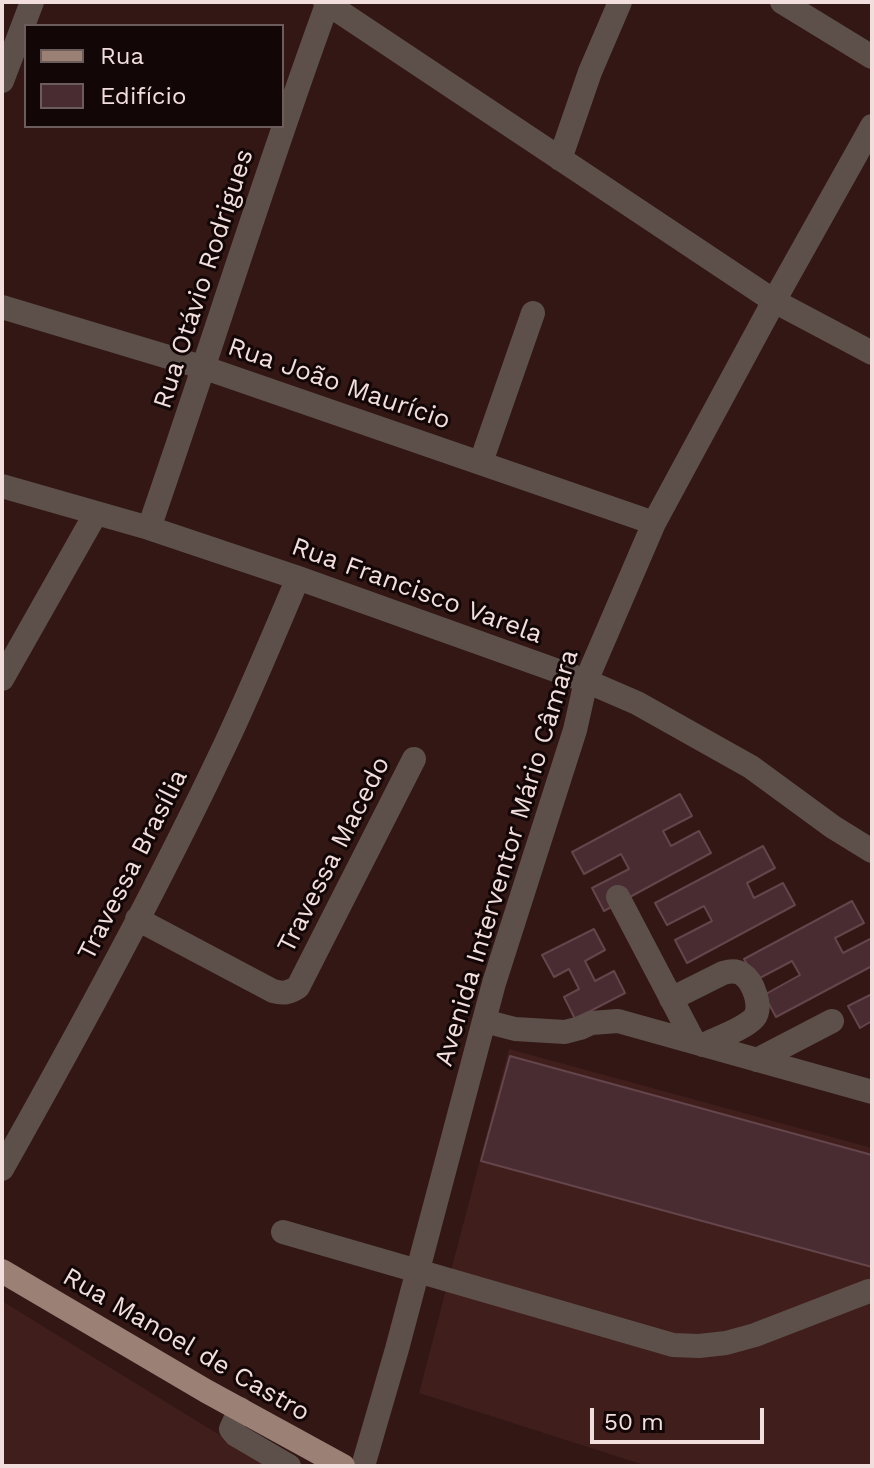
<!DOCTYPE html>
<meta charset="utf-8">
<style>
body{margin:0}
#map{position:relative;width:874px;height:1468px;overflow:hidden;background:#321715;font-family:"Work Sans",sans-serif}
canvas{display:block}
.frame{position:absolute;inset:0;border:4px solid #f2dfdd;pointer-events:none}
.legend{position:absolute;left:24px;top:24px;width:260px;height:104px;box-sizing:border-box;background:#120606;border:2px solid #6c5d5c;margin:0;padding:10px 14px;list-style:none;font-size:24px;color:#f2dfdd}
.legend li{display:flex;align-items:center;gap:16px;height:40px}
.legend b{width:40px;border:2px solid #6c5d5c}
.scale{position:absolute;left:590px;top:1408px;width:174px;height:36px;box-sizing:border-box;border:4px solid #f2dfdd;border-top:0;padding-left:10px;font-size:24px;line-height:28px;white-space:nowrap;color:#f2dfdd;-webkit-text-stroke:6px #120606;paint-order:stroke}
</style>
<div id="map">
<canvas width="874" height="1468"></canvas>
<div class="frame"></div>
<ul class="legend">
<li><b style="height:10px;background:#9a8075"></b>Rua</li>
<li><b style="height:22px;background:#492c32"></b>Edifício</li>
</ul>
<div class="scale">50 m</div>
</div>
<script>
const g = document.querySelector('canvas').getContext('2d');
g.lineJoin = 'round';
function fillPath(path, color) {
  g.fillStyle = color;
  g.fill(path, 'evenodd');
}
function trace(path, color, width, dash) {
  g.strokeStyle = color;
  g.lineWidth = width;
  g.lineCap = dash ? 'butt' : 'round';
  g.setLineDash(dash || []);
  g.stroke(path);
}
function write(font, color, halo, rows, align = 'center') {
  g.font = font + ' "Work Sans",sans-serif';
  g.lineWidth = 6;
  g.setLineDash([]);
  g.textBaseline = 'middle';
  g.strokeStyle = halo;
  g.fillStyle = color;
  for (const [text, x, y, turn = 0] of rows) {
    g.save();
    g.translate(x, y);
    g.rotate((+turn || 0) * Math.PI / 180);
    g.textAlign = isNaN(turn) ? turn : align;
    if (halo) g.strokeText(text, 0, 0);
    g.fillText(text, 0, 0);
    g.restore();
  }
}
fillPath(new Path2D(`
 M 509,1049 L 872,1148 L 871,1466 L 647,1466 L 419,1393 Z
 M 2,1301 L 270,1466 L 2,1466 Z`), '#401e1c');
const building = new Path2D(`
 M 680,794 L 692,816 L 663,831 L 671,846 L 699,831 L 711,853 L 604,911 L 592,888 L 629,869 L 621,854 L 584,874 L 572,852 Z
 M 763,846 L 775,868 L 747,883 L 754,898 L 783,883 L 795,905 L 687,963 L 675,940 L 712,921 L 704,906 L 667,925 L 655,903 Z
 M 852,901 L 864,923 L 835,938 L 843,953 L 872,938 L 872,966 L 776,1017 L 764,995 L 800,975 L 792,961 L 756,980 L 744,959 Z
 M 594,929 L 605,950 L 585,961 L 595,981 L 614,971 L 625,993 L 575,1019 L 564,997 L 579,989 L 569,969 L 554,977 L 542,955 Z
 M 872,994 L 872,1021 L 860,1028 L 848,1006 Z
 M 510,1056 L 872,1155 L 872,1267 L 481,1161 Z`);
fillPath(building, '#492c32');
trace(building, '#64454b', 2);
trace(new Path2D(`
 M 325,2 L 774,301 L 872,353
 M 782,2 L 872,57
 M 2,81 L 32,2
 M 560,159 L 590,72 L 620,2
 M 2,307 L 205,368 L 654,523
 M 481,462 L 533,313
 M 2,486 L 149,528 L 298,578 L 586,681 L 637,703 L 751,767 L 833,827 L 872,851
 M 149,528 C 210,353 264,176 328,2
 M 2,679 L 96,513
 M 618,897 L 694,1042
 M 137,919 L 273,991 C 283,994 289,993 298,987 L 414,759
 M 671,999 L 723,973 C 730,971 736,970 742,974 C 753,981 763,1007 754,1018 C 744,1029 717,1038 703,1045
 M 484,1021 L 515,1029 L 565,1032 L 580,1028 L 591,1023 L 618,1021 L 872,1092
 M 757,1060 L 832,1021
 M 2,1169 C 80,1030 157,889 225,745 C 251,690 274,634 298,578
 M 283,1232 L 673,1345 L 699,1346 L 726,1343 L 755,1335 L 869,1291
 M 240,1409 L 231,1429 L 236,1435 L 289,1466
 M 363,1466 L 397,1349 L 494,983 L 575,730 L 586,681 L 654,523 L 774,301 L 872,126`), '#5d504b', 24);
trace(new Path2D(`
 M 2,1271 L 206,1391 L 343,1466`), '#9a8075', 24);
write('26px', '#f2dfdd', '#120606', [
 ["Rua Otávio Rodrigues",204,279,-72],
 ["Rua João Maurício",339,384,19],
 ["Rua Francisco Varela",417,591,20],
 ["Travessa Macedo",334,855,-63],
 ["Avenida Interventor Mário Câmara",507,858,-73],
 ["Travessa Brasília",133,865,-63],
 ["Rua Manoel de Castro",186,1345,30]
]);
</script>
